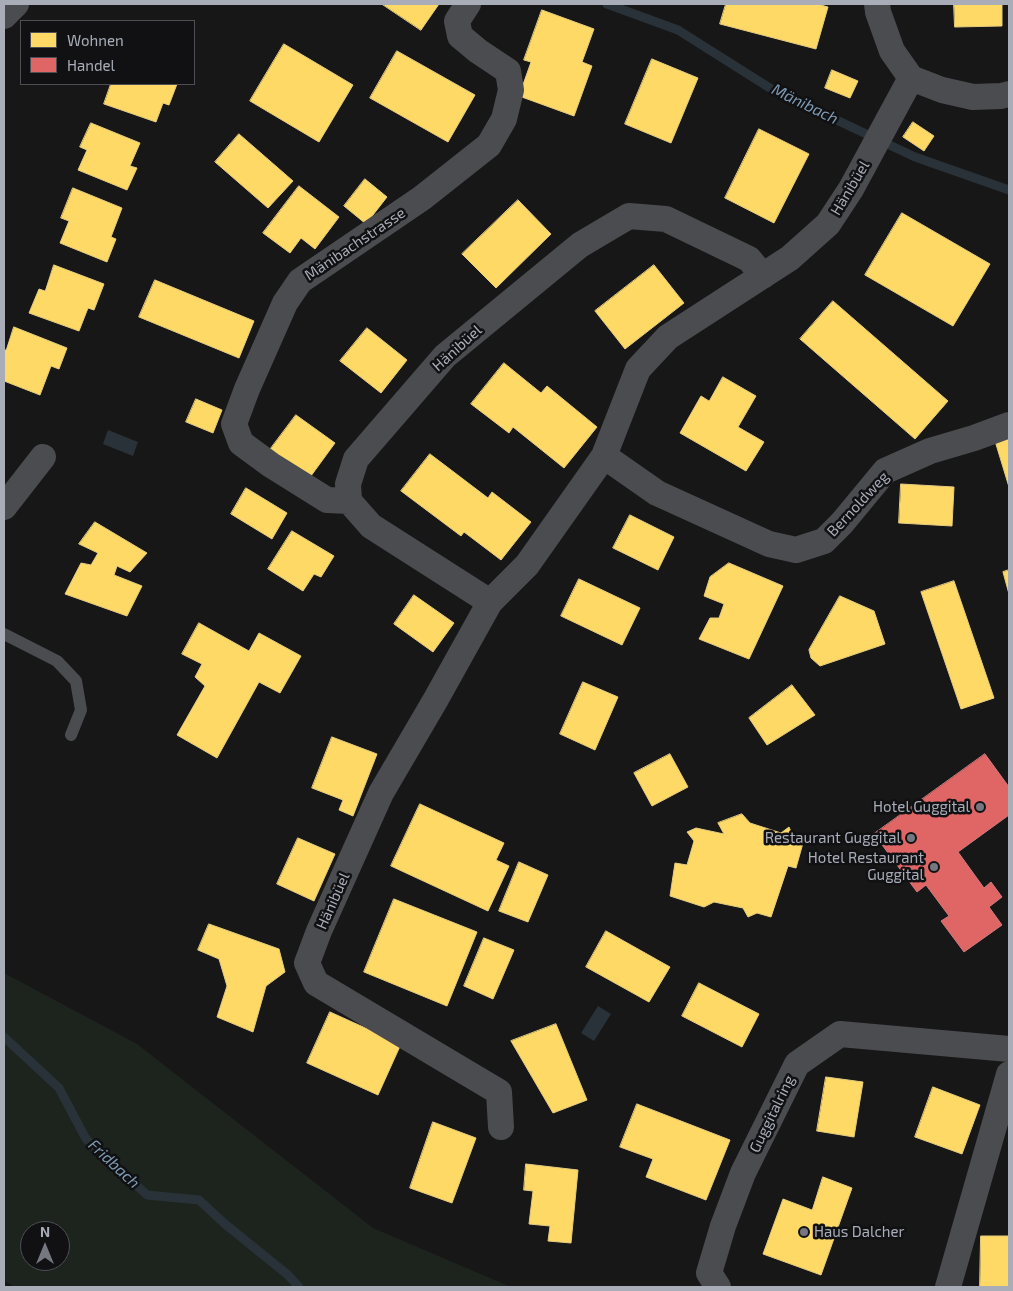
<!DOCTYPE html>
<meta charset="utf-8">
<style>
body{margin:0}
#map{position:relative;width:1013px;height:1291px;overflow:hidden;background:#171717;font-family:"Exo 2",sans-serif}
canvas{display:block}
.frame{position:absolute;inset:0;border:5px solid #a8adb8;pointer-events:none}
.legend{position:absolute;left:20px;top:20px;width:175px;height:65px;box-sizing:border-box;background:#111113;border:1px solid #4d4f55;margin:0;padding:6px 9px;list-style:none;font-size:15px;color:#a8adb8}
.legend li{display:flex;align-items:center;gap:10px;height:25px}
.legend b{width:25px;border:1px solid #4d4f55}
.north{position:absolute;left:20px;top:1221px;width:50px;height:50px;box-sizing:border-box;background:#111113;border:1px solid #4d4f55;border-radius:50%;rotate:0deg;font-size:14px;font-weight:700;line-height:20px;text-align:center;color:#a8adb8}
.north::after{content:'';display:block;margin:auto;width:18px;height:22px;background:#757880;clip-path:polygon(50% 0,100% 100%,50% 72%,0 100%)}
</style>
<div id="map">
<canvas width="1013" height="1291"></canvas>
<div class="frame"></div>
<ul class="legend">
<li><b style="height:14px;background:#ffd966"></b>Wohnen</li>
<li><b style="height:14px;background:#e06666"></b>Handel</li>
</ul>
<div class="north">N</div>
</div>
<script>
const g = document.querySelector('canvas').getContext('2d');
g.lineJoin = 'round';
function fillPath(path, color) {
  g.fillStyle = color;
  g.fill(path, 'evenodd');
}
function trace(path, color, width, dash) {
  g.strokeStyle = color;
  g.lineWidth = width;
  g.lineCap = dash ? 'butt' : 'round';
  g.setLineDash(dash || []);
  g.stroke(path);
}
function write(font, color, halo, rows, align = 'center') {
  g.font = font + ' "Exo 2",sans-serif';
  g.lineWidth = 5;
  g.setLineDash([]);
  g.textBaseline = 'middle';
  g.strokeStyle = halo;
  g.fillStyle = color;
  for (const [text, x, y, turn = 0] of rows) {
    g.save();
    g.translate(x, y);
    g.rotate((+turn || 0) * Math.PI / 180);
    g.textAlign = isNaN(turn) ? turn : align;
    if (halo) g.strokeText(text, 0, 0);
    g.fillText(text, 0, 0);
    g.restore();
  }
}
fillPath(new Path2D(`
 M 4,973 L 137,1044 L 373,1228 L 511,1287 L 14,1287 L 4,1280 ZM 30,1231 L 60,1231 L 60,1261 L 30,1261 Z`), '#1d241e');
fillPath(new Path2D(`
 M 108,430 L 138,442 L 133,456 L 103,444 Z
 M 598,1006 L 611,1014 L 594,1041 L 581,1033 Z`), '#2a3239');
const homes = new Path2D(`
 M 382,4 L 439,4 L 421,30 Z
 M 726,4 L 817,4 L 828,7 L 816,49 L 720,24 Z
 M 954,4 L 1002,4 L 1002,26 L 955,27 Z
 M 542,10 L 594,29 L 582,62 L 592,66 L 574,116 L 519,96 L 531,62 L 524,60 Z
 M 284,44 L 353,85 L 319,142 L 250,101 Z
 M 397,51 L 475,95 L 448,142 L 370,98 Z
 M 652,59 L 698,78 L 671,143 L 625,124 Z
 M 832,70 L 858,81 L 850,98 L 825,88 Z
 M 111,84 L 177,84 L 169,105 L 163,103 L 156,122 L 104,104 Z
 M 913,122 L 934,136 L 924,151 L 903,137 Z
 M 91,123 L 140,143 L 130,166 L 137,168 L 127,190 L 78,170 L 87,150 L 80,147 Z
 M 759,129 L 809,154 L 774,223 L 725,198 Z
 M 239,134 L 293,181 L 268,208 L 215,162 Z
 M 365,179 L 387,197 L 366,224 L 344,206 Z
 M 299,186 L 339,217 L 315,249 L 301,238 L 290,253 L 263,233 Z
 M 73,188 L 122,208 L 111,237 L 116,239 L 107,262 L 60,243 L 69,221 L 61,218 Z
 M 518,200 L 551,234 L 496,288 L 462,254 Z
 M 902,213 L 990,264 L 953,326 L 865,275 Z
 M 54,265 L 104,284 L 94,310 L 88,308 L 79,331 L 29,313 L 39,289 L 45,291 Z
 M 654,265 L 684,303 L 625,349 L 595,311 Z
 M 155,280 L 254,321 L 239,358 L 139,317 Z
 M 833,301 L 948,401 L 915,439 L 800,339 Z
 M 14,327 L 67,348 L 59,369 L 51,366 L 40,395 L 4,381 L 4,350 L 6,350 Z
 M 367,328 L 407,360 L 381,393 L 340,361 Z
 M 504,363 L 541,393 L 547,386 L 597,427 L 564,468 L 513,427 L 509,433 L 471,404 Z
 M 723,377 L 756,396 L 738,427 L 764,442 L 746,471 L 680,433 L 701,396 L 709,401 Z
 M 196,399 L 222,410 L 213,433 L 186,422 Z
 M 296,415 L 335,443 L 308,480 L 269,451 Z
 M 1009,437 L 1009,487 L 995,441 Z
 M 430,454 L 488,498 L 492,492 L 531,522 L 501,560 L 464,532 L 461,536 L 401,491 Z
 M 901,484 L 954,487 L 952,526 L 899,523 Z
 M 246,488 L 287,513 L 272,539 L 231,514 Z
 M 630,515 L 674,537 L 658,570 L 613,548 Z
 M 95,522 L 147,553 L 130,572 L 117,566 L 114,575 L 142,586 L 127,616 L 65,594 L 81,563 L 91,565 L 98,553 L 79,544 Z
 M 292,531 L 334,556 L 321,577 L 314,574 L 303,591 L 268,569 Z
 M 729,563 L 783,586 L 749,659 L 699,639 L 710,618 L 719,618 L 724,604 L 704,596 L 710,577 Z
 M 1009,570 L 1009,594 L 1003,572 Z
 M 579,579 L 640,608 L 622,645 L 561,616 Z
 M 954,581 L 994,698 L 961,709 L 921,592 Z
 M 414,595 L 454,623 L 433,652 L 394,624 Z
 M 840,596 L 874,611 L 885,644 L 820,666 L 811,658 L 809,650 Z
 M 199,623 L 249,651 L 259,633 L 301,656 L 280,693 L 259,682 L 217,758 L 177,735 L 205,686 L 195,677 L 202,664 L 182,654 Z
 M 583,682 L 618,697 L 595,750 L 560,734 Z
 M 792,685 L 815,715 L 767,745 L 749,718 Z
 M 332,737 L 377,754 L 353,816 L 339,810 L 343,800 L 312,788 Z
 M 670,754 L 688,787 L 652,806 L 634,773 Z
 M 420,804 L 504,843 L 496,860 L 509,866 L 488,911 L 391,866 Z
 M 742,814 L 750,823 L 781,833 L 789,827 L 794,839 L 803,843 L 796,868 L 788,866 L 771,917 L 757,913 L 748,917 L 743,908 L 714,902 L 704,907 L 670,896 L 675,863 L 687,865 L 694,841 L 687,832 L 696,828 L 724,834 L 718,823 Z
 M 298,838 L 335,854 L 314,901 L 277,884 Z
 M 519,862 L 548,875 L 528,922 L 499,911 Z
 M 394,899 L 477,932 L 447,1006 L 364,972 Z
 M 209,924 L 279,949 L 285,972 L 266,986 L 253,1032 L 217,1017 L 227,986 L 219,959 L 198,950 Z
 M 606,931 L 670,967 L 649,1002 L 586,967 Z
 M 484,938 L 514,950 L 493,999 L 464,986 Z
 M 699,983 L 759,1014 L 742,1047 L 682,1016 Z
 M 330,1012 L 401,1044 L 378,1095 L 307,1063 Z
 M 556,1024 L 587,1100 L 553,1113 L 511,1041 Z
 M 826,1077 L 863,1082 L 854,1137 L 817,1131 Z
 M 933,1087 L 980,1105 L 962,1154 L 915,1137 Z
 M 637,1104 L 730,1140 L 706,1200 L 646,1177 L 653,1159 L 620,1147 Z
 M 433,1122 L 476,1138 L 452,1203 L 410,1188 Z
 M 526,1164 L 578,1170 L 571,1243 L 548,1241 L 550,1226 L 529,1224 L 533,1191 L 524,1190 Z
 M 823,1177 L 852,1188 L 821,1275 L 763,1254 L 783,1199 L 812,1210 Z
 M 981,1236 L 1009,1236 L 1009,1287 L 980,1287 Z`);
fillPath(homes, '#ffd966');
trace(homes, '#e5cc7f', 1);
const shops = new Path2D(`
 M 985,754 L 1009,787 L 1009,815 L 958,852 L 984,888 L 991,882 L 1002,897 L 989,907 L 1002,925 L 964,952 L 941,921 L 949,916 L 926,885 L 917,892 L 874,834 Z`);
fillPath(shops, '#e06666');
trace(shops, '#cf7b7f', 1);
trace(new Path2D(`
 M 607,4 L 678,30 L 773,90 L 915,157 L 1009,190
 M 4,1037 L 59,1088 L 86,1139 L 147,1195 L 199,1200 L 225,1224 L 288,1275 L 299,1287`), '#2a3239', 9);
trace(new Path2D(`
 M 4,634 L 57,661 L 76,681 L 81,710 L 71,735`), '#4b4c50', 12);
trace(new Path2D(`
 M 877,4 L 878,12 L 892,51 L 911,78 L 942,90 L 973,97 L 1001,96 L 1009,94
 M 4,16 L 16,4
 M 604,456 L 657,493 L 769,544 L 796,550 L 824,541 L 842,523 L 885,471 L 930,451 L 974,438 L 1009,425
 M 349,501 L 327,500 L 271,465 L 241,443 L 234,424 L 247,389 L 285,303 L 300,281 L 422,198 L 489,145 L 504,119 L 511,90 L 508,71 L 478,51 L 460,36 L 457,21 L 468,4
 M 4,507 L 43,457
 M 490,602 L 371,526 L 349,501 L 348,484 L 356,459 L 445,356 L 580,245 L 629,216 L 666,219 L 749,259 L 763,276
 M 501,1127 L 499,1092 L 316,983 L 307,963 L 319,931 L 381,793 L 436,699 L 490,602 L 527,565 L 604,456 L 638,369 L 668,337 L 790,258 L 828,224 L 851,189 L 911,78
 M 718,1287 L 709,1273 L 723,1226 L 743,1173 L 797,1064 L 840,1034 L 1009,1049
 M 948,1287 L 1009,1074`), '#4b4c50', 26);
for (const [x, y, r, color] of [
 [980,807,5,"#757880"],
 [911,838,5,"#757880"],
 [934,867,5,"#757880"],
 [804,1232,5,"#757880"]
]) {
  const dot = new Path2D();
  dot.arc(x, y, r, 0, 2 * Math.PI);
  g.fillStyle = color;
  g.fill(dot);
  trace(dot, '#111113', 2);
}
write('15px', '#a8adb8', '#111113', [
 ["Hänibüel",850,188,-59],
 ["Mänibachstrasse",355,244,-34],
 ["Hänibüel",457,348,-42],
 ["Bernoldweg",858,504,-47],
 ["Hänibüel",333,901,-66],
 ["Guggitalring",772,1114,-64]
]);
write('15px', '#a8adb8', '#111113', [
 ["Hotel Guggital",970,807],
 ["Restaurant Guggital",901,838],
 ["Hotel Restaurant",924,858],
 ["Guggital",924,875],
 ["Haus Dalcher",814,1232,"left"]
], 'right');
write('italic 16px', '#7f9bb3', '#111113', [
 ["Mänibach",805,104,26],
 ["Fridbach",114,1164,43]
]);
</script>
